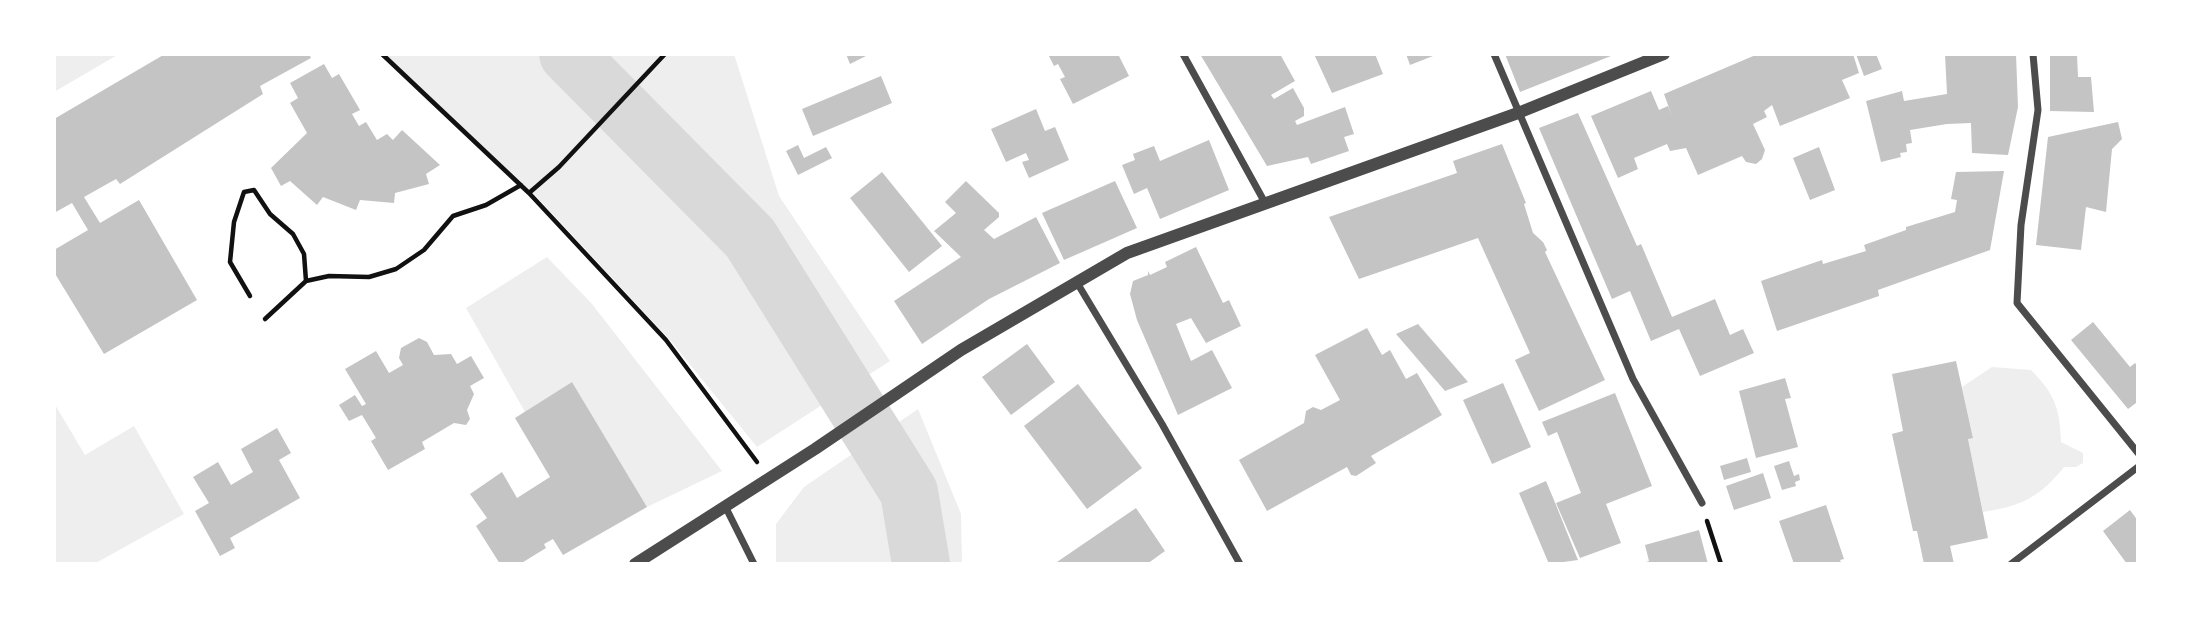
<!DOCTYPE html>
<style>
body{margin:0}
#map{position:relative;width:2192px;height:618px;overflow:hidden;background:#fff;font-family:"Noto Serif",serif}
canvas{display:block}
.frame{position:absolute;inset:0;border:56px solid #fff;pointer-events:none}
</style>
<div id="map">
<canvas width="2192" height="618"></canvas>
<div class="frame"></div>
</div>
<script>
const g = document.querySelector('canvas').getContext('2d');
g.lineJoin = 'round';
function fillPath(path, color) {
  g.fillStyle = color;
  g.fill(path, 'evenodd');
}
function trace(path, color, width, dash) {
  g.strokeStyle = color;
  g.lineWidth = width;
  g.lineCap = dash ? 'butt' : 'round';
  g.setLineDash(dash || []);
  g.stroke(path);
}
fillPath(new Path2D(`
 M 54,54 L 119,54 L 54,92 Z
 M 384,54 L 734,54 L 779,196 L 890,361 L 757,447 L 670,340 L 533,193 Z
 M 547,257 L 592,304 L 722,471 L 647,507 L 572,382 L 525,412 L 466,308 Z
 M 1992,367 L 2031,370 C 2055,394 2060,409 2061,442 L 2083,453 L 2083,463 L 2076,467 L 2064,467 C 2040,497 2022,506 1983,512 L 1968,439 L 1973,437 L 1962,387 Z
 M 54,403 L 85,455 L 134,426 L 184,514 L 94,564 L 54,564 Z
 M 918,409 L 961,514 L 962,564 L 776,564 L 776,524 L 804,487 Z`), '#eee');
trace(new Path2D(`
 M 568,54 L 750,238 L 909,492 L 921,564`), '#d9d9d9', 58);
fillPath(new Path2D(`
 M 165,54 L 309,54 L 311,58 L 260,86 L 263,94 L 120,184 L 116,179 L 84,197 L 100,223 L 139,200 L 197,300 L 104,354 L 54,272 L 54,250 L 88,230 L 72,203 L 54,213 L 54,119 Z
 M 846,54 L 870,54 L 850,64 Z
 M 1048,54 L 1118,54 L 1129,76 L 1073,104 L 1060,79 L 1065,77 L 1058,64 L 1054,66 Z
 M 1200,54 L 1280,54 L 1295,81 L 1271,95 L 1274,99 L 1293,88 L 1304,108 L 1304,116 L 1295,121 L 1297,125 L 1345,107 L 1354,134 L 1344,137 L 1349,151 L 1311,164 L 1308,157 L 1267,166 Z
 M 1314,54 L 1375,54 L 1383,74 L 1332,93 Z
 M 1406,54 L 1438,54 L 1410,65 Z
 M 1505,54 L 1616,54 L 1520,92 Z
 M 1758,54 L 1853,54 L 1859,73 L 1842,80 L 1850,98 L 1780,126 L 1772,105 L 1764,111 L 1767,117 L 1753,124 L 1765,150 L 1762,159 L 1756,164 L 1746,162 L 1742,156 L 1698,175 L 1686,148 L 1670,151 L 1667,144 L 1634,158 L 1638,169 L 1618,178 L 1591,116 L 1651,91 L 1659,110 L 1668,106 L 1672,116 L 1664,94 Z
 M 1856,54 L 1876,54 L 1882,69 L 1864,76 Z
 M 1945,54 L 2016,54 L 2018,107 L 2008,155 L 1972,153 L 1971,123 L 1947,124 L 1910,130 L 1912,143 L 1906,144 L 1907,152 L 1900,153 L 1901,157 L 1881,162 L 1866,101 L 1902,91 L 1904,101 L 1947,94 Z
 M 2050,54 L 2077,54 L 2078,77 L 2091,77 L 2094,112 L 2050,111 Z
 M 324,64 L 332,78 L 339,74 L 360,110 L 352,114 L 359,126 L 366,122 L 377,140 L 387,134 L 393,140 L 402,130 L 440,165 L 426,174 L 429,184 L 395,193 L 394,203 L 360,200 L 356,210 L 323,197 L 317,205 L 290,181 L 281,186 L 271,168 L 307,133 L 290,103 L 298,98 L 290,83 Z
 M 881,76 L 892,103 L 813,136 L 802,109 Z
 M 1036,109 L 1045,131 L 1055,127 L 1069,160 L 1029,178 L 1022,162 L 1029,160 L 1026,153 L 1006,162 L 991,129 Z
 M 1578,113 L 1637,246 L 1641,244 L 1672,317 L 1715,299 L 1730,335 L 1743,329 L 1754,353 L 1700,376 L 1679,329 L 1651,341 L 1630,291 L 1612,299 L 1539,128 Z
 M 2118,122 L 2122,139 L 2112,149 L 2106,212 L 2086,207 L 2081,250 L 2036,245 L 2048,137 Z
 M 1209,140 L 1229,190 L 1160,219 L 1147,188 L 1134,194 L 1122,165 L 1135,160 L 1133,154 L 1154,146 L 1160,161 Z
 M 1502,144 L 1526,203 L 1524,204 L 1533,233 L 1543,242 L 1547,250 L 1545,252 L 1605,380 L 1539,411 L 1515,360 L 1530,353 L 1478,238 L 1359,279 L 1329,217 L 1457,173 L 1453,161 Z
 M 798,145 L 804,158 L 826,147 L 832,158 L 798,175 L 786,151 Z
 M 1819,147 L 1835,190 L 1810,200 L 1793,158 Z
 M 2004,171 L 1990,250 L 1878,290 L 1879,296 L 1777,331 L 1761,281 L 1822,260 L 1823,264 L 1866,251 L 1864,245 L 1906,230 L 1906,227 L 1955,212 L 1957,200 L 1951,199 L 1956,172 Z
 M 882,172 L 942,246 L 909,272 L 850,198 Z
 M 966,181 L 999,213 L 999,217 L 984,230 L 994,239 L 1036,217 L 1060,263 L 989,299 L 922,344 L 894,301 L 961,257 L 934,231 L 956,213 L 945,202 Z
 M 1115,181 L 1137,228 L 1064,260 L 1042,213 Z
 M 1196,247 L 1223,303 L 1229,300 L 1241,326 L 1206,343 L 1191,318 L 1176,324 L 1191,361 L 1212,350 L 1232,388 L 1178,415 L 1137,320 L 1130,294 L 1133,281 L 1148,275 L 1148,271 L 1150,275 L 1167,267 L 1165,262 Z
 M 2093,322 L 2130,367 L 2135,363 L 2138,366 L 2138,406 L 2136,403 L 2128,409 L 2071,340 Z
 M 1418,324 L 1468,382 L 1445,391 L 1396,334 Z
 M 1367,328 L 1382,355 L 1390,350 L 1406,379 L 1417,373 L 1442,415 L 1371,456 L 1376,463 L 1356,476 L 1351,475 L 1347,467 L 1267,511 L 1239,460 L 1304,423 L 1306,411 L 1313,407 L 1321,410 L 1340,400 L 1315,355 Z
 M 419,338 L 427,342 L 434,355 L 451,354 L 457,364 L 471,356 L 484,378 L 470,386 L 474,394 L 467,410 L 470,419 L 466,425 L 454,423 L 422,442 L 425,449 L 388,470 L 371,441 L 376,438 L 362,415 L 349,421 L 339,405 L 355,395 L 362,406 L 366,404 L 345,369 L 376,351 L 389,373 L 403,365 L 399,358 L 401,348 Z
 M 1027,344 L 1055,382 L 1011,415 L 982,377 Z
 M 1956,361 L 1973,438 L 1968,439 L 1988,538 L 1950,546 L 1954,564 L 1924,564 L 1917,531 L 1913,531 L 1892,434 L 1903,431 L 1892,374 Z
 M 1785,378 L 1791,398 L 1785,399 L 1798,447 L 1756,458 L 1739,391 Z
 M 572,382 L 647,507 L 563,555 L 553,539 L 544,544 L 546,548 L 520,564 L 500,564 L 476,526 L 487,518 L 470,494 L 502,472 L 517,498 L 550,477 L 515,418 Z
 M 1503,383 L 1531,447 L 1492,464 L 1463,400 Z
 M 1078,384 L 1142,468 L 1087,509 L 1024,426 Z
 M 1615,393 L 1652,486 L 1606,504 L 1621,543 L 1580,558 L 1556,503 L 1581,493 L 1557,432 L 1548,436 L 1542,422 Z
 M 277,428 L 291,453 L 279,460 L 300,498 L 230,538 L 235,548 L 220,556 L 195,511 L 209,503 L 193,477 L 218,462 L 231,485 L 253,472 L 241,449 Z
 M 1747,458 L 1751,472 L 1724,480 L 1720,466 Z
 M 1789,461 L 1794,476 L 1799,474 L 1800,480 L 1795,482 L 1796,486 L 1782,490 L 1774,466 Z
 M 1763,473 L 1771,498 L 1734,510 L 1726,486 Z
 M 1546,481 L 1556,505 L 1578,560 L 1549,564 L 1519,493 Z
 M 1826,505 L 1844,559 L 1840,560 L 1842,564 L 1794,564 L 1779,521 Z
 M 1136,508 L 1165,551 L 1147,564 L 1054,564 Z
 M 2130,510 L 2138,521 L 2138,564 L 2127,564 L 2103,531 Z
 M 1699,530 L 1708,564 L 1641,564 L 1649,561 L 1645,545 Z`), '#c4c4c4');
trace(new Path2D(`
 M 382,54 L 529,193 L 666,340 L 757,462
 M 529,193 L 559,167 L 665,54
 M 250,296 L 230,262 L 234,222 L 244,192 L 254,190 L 270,214 L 293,234 L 304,254 L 306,281
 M 265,319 L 306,281 L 329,276 L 369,277 L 396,269 L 424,250 L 453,216 L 486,205 L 521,185
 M 1707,521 L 1721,564`), '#111', 4.5);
trace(new Path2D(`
 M 1183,54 L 1264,201
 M 1494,54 L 1633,379 L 1702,503
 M 2033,54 L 2038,110 L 2021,225 L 2017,303 L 2138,453
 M 1076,281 L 1162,424 L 1240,564
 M 725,506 L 754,564
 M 2011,564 L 2138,467`), '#4c4c4c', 7);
trace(new Path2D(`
 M 635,564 L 815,449 L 961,350 L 1127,253 L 1518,113 L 1664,54`), '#4c4c4c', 12);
</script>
